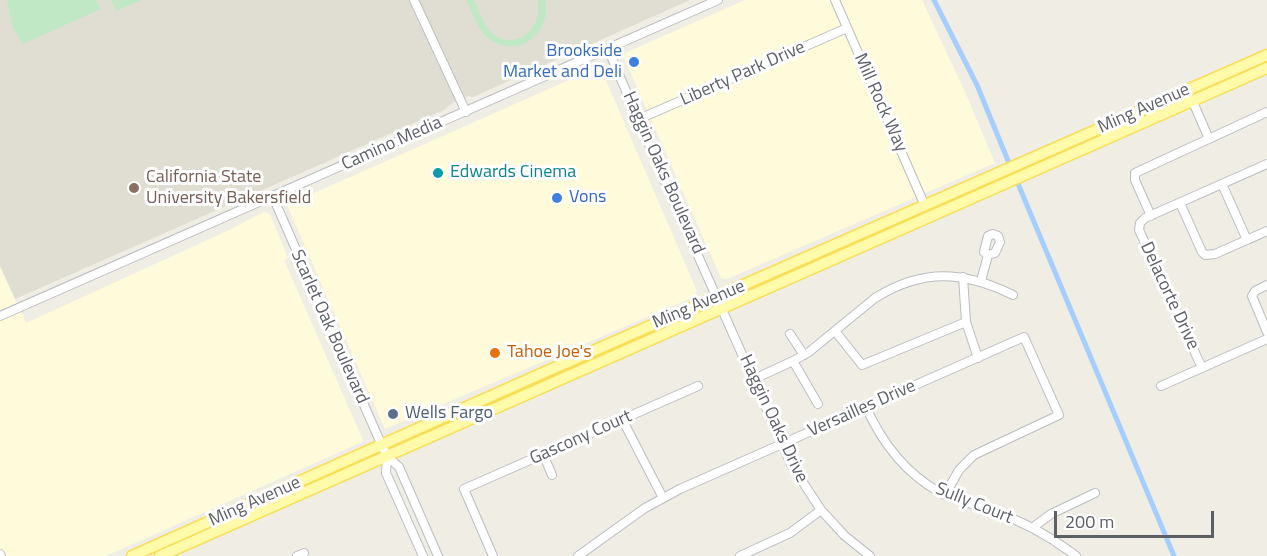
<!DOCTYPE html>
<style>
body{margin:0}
#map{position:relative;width:1267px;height:556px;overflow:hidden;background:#f0eee4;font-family:"Titillium Web",sans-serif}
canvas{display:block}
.scale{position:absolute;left:1054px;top:511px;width:160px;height:27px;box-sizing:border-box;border:3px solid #5c5f66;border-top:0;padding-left:8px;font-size:18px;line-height:21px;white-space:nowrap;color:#5c5f66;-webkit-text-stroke:4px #fff;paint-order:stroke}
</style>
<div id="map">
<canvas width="1267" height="556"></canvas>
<div class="scale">200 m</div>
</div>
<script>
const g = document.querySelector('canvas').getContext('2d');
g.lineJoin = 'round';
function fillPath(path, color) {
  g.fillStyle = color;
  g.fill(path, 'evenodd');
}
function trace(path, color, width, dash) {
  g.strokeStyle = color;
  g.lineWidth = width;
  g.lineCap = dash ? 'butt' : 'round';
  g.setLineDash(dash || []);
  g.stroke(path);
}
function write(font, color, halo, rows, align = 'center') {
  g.font = font + ' "Titillium Web",sans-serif';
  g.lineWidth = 6;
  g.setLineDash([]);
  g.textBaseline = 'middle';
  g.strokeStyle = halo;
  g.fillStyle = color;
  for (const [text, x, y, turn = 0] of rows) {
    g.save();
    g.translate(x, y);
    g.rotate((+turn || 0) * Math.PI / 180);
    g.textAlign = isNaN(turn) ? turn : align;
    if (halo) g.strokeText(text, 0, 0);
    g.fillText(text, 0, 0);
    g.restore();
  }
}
fillPath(new Path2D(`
 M 745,0 L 922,0 L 965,92 L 995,163 L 727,279 L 721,278 L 624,58 L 625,53 Z
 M 594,69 L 601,69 L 697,291 L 694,297 L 385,429 L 287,205 Z
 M 264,212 L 270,214 L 288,258 L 284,260 L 363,440 L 362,442 L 106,556 L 0,556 L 0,266 L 26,323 L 225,232 Z`), '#fffada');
fillPath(new Path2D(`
 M 0,0 L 690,0 L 473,97 L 469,96 L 451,104 L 444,110 L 15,299 L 0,266 Z`), '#e0ded3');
fillPath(new Path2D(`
 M 7,0 L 96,0 L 101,9 L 23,44 L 12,26 Z
 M 111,0 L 142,0 L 116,11 Z
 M 466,0 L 474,0 C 480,12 484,29 496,36 C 521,50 544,24 537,0 L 545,0 C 553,35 514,62 486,36 C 476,27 472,12 466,0 Z`), '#c0e8c4');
trace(new Path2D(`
 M 934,0 L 977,85 L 1011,168
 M 1016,179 L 1174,556`), '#a5ceff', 5);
const minor = new Path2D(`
 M 414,0 L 466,112
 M 835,0 L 925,206
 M 608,49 L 666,184 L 791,464 L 821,510 L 845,536 L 870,556
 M 1193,102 L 1209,139
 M 639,119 L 847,28
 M 1222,184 L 1247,240
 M 273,197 L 382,446 L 387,456 L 399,467 L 438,556
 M 1180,203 L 1202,252 L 1205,255 L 1215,254 L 1267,231
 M 1151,216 L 1135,180 L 1135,173 L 1267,112
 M 963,277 L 966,322 L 978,358
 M 981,281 L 988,255 L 995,253 L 1000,242 L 998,236 L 993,234 L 988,236 L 984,252 L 988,255
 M 1267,285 L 1255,291 L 1252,296 L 1267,332
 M 0,316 L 718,0
 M 835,331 L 862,365 L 966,322
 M 790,334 L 804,355
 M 793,361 L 818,404
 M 1202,368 L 1139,230 L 1140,223 L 1145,218 L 1267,164
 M 754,379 L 793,361 L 809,352 L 875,298 C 923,268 964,271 1013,295
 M 1161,386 L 1267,339
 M 866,407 C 882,443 904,472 939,492 C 956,501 974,504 991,510 C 1022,521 1050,536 1076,556
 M 622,419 L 663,498
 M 543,454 L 552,475
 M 387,456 L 386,473 L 423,556
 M 1032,528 L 1051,514 L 1095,493
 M 0,554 L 1,556
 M 297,556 L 304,553
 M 493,556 L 464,489 L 698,386
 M 578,556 L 645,508 L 680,489 L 1024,337 L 1059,415 L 974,455 L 959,470 L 945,495
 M 740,556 L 790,533 L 821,510`);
const major = new Path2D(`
 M 132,556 L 536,376 L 1267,55
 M 160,556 L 1267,68`);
trace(minor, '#b9bcc1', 10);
trace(major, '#f9dd54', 13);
trace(minor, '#fff', 8);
trace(major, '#fffbaa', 10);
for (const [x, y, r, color] of [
 [634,62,6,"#3f7fe0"],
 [438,173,6,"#0f9aa8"],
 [134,188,6,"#8d6e63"],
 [557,198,6,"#3f7fe0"],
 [495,353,6,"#e8710a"],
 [393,414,6,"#5c6f8a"]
]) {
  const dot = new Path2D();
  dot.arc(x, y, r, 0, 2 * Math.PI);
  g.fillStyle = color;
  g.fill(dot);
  trace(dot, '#fff', 2);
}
write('18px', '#366cbe', '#fff', [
 ["Brookside",622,52],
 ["Market and Deli",622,73],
 ["Vons",569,198,"left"]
], 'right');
write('18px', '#5c5f66', '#fff', [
 ["Liberty Park Drive",743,74,-24],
 ["Mill Rock Way",880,103,66],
 ["Ming Avenue",1144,109,-24],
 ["Camino Media",392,144,-24],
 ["Haggin Oaks Boulevard",663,173,66],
 ["Delacorte Drive",1169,296,65],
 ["Ming Avenue",699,305,-23],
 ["Scarlet Oak Boulevard",329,327,66],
 ["Versailles Drive",862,409,-24],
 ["Haggin Oaks Drive",773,419,65],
 ["Gascony Court",581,438,-24],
 ["Ming Avenue",255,502,-24],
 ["Sully Court",974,504,22]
]);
write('18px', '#0d838f', '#fff', [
 ["Edwards Cinema",450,173]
], 'left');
write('18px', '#785e54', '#fff', [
 ["California State",146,178],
 ["University Bakersfield",146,199]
], 'left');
write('18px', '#c56008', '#fff', [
 ["Tahoe Joe's",507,353]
], 'left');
write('18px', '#4e5e75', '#fff', [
 ["Wells Fargo",405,414]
], 'left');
</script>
